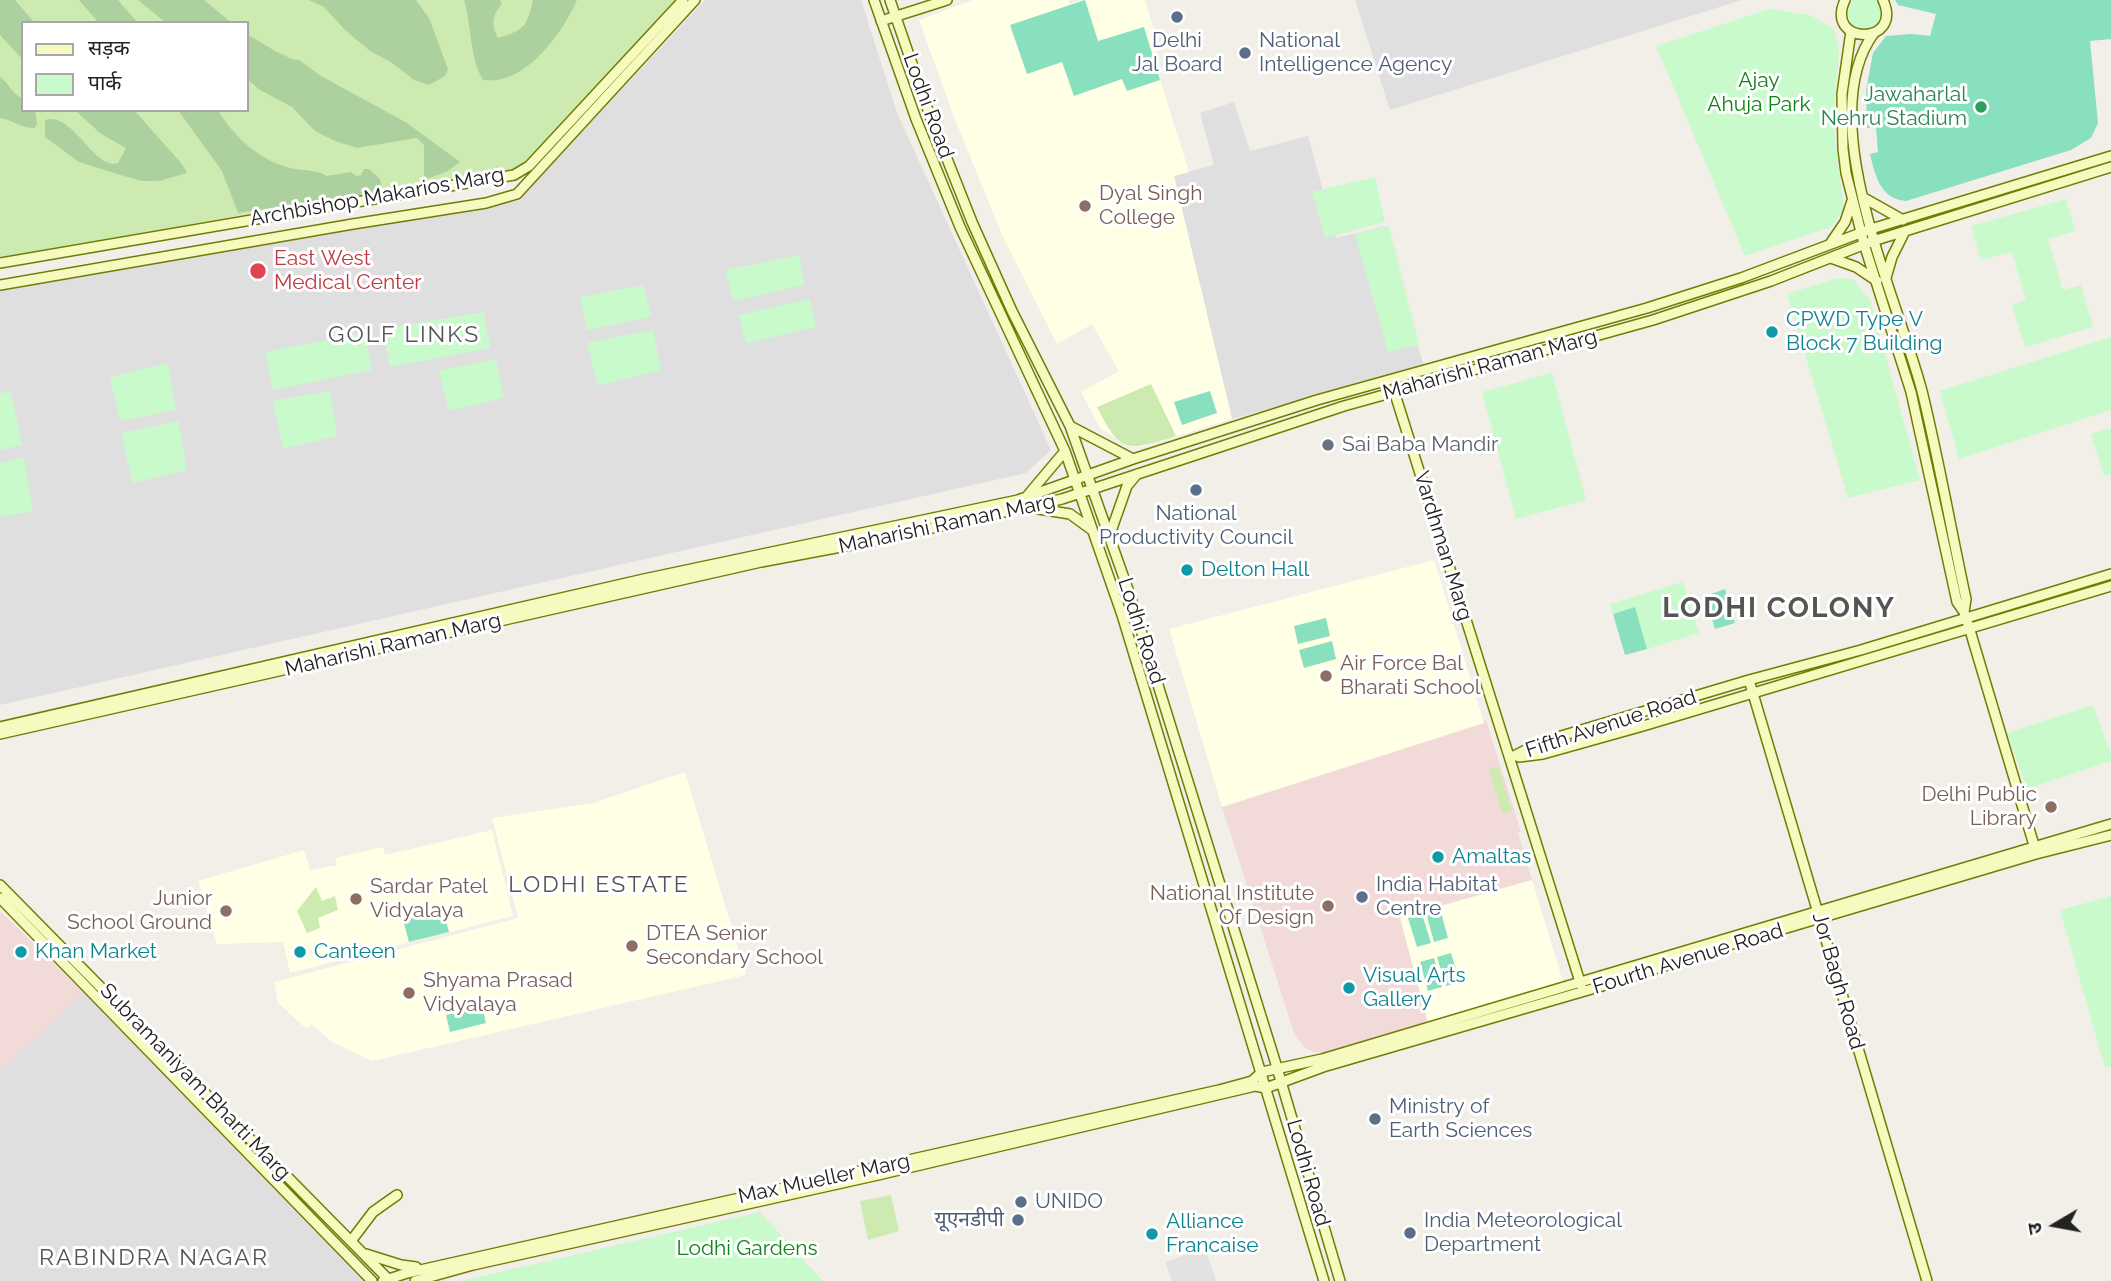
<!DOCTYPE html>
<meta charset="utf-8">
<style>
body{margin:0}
#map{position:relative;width:2111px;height:1281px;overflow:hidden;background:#f2efe9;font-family:Raleway,"Noto Sans Devanagari",sans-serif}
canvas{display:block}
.legend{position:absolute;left:21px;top:21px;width:228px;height:91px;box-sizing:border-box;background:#fff;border:2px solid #a7a7a7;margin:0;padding:9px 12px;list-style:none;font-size:21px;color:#222}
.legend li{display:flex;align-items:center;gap:14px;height:35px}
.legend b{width:35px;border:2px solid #a7a7a7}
.north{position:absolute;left:2020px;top:1190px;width:70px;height:70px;-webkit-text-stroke:5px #fff;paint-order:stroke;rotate:260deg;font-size:19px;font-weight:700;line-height:28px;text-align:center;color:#222}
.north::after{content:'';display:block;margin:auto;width:24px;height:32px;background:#222;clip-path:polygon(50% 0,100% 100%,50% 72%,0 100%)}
</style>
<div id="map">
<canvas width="2111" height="1281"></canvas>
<ul class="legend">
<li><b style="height:9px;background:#f7fabf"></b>सड़क</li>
<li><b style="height:19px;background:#c8facc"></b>पार्क</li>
</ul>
<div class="north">उ</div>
</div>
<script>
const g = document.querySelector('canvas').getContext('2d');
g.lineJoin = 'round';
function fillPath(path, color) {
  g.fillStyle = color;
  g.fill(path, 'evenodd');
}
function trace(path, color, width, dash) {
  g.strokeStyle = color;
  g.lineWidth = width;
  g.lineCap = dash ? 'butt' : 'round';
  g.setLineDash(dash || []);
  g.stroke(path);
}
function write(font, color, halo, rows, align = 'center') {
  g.font = font + ' Raleway,"Noto Sans Devanagari",sans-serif';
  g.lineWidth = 6;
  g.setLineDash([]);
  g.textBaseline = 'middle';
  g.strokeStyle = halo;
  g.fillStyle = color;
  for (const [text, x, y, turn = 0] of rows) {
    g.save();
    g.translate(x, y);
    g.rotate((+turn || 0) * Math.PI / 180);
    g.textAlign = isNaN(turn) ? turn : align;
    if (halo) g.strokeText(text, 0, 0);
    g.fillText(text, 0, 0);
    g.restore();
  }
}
fillPath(new Path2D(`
 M 705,0 L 861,0 L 897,113 L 1051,450 L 1026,473 L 0,705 L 0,290 L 518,201 Z
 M 1355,0 L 1742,0 L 1390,110 Z
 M 1234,102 L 1250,151 L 1308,136 L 1336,238 L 1385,226 L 1424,367 L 1232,419 L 1174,176 L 1214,165 L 1200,113 Z
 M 83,992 L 363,1281 L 0,1281 L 0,1072 Z`), '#e0dfdf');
fillPath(new Path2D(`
 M 1486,720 L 1521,832 L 1518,833 L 1532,880 L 1400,917 L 1428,1022 L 1330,1053 L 1313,1052 L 1304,1047 L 1294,1033 L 1222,807 Z
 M 0,911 L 83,992 L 0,1072 Z`), '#f2dad9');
fillPath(new Path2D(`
 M 973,0 L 1068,0 L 1070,4 L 1082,0 L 1145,0 L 1160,50 L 1152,53 L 1189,172 L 1174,176 L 1232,419 L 1141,447 L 1128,446 L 1100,428 L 1081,392 L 1119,371 L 1092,324 L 1057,344 L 1002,235 L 954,117 L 919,20 Z
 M 1434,560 L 1484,723 L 1222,807 L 1169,629 Z
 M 685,772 L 746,975 L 372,1061 L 332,1042 L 311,1024 L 307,1029 L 278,1003 L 274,982 L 518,918 L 492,818 L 593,803 Z
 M 492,830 L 513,916 L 290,973 L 283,942 L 217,944 L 198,881 L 304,850 L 310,870 L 337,865 L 335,858 L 383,847 L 385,855 Z
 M 1532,880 L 1563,982 L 1428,1022 L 1400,918 Z`), '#ffffe5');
fillPath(new Path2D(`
 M 0,0 L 676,0 L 529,160 L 507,173 L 299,205 L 0,258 ZM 23,23 L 247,23 L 247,110 L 23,110 Z
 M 1151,384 L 1176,436 C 1128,451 1121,455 1097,407 Z
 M 1498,767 L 1512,811 L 1502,814 L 1489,769 Z
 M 316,887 L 322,901 L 335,896 L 338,910 L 318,918 L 320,928 L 307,933 L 297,911 Z
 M 891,1195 L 899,1231 L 868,1240 L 860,1201 Z`), '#cdebb0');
fillPath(new Path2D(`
 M 0,0 L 15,0 L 35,23 L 23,23 L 23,60 L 0,35 Z
 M 79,0 L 118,0 L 138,23 L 99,23 Z
 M 138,0 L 204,0 L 232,23 L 166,23 Z
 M 309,0 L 416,0 L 429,18 L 448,69 L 445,76 L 429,85 L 414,80 L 391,62 L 370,51 L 345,30 L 324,7 Z
 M 464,0 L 500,0 L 502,4 C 492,15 491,25 498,38 C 525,30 527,26 533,0 L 577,0 C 562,34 525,86 483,80 C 469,56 472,27 464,0 Z
 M 247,34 L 275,51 L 292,59 L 299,60 L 321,76 L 407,123 L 460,162 L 446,172 L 424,180 L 424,145 L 417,138 L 357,148 L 335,141 L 315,131 L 292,107 L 260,90 L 247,79 Z
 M 0,77 C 10,84 9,91 23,99 L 23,110 L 35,110 L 37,123 L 35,128 C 24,129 12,120 0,118 Z
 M 75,110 L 134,110 L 182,164 L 187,173 L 159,181 L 142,181 L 124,176 L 79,162 L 45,137 L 45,120 C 73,111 94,171 118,163 L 126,148 L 101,134 Z
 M 178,110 L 218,110 C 233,136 259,160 290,168 C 302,171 316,169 327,176 L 351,172 L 356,176 L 361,175 L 364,169 L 369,169 C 377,177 385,179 379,192 L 238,213 L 222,171 Z`), '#add19e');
fillPath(new Path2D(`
 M 1853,0 L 1877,0 C 1898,25 1854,47 1847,13 Z
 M 1770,9 L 1810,15 L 1834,29 L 1839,50 L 1833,122 L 1844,210 L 1831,227 L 1745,256 L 1656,46 Z
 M 1375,177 L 1385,222 L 1325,238 L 1312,192 Z
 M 2066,199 L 2075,231 L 2048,239 L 2063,290 L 2081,285 L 2093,327 L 2025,347 L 2012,305 L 2026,300 L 2012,252 L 1981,260 L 1971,226 Z
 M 1389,226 L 1419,345 L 1388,352 L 1355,234 Z
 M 799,255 L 804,285 L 733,301 L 726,270 Z
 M 1837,278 L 1853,279 L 1870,300 L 1920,480 L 1848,498 L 1787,294 Z
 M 643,285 L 652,317 L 587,330 L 580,297 Z
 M 810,299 L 816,327 L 746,343 L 739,315 Z
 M 484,312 L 490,348 L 390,367 L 382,329 Z
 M 653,330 L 661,370 L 598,386 L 587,343 Z
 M 365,332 L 372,370 L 273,390 L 265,352 Z
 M 2111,337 L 2111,410 L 1959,459 L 1940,391 Z
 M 496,359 L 504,398 L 449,411 L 439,371 Z
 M 168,363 L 176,410 L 120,421 L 110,377 Z
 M 1552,373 L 1586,500 L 1516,519 L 1482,392 Z
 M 330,391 L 337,436 L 283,449 L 273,401 Z
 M 11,392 L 22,445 L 0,450 L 0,393 Z
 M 178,421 L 187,470 L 133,483 L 121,433 Z
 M 2111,428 L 2111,474 L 2104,476 L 2091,434 Z
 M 24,457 L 33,511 L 0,517 L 0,463 Z
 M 1683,582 L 1699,633 L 1647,649 L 1635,608 L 1613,614 L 1610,604 Z
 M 2093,705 L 2111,754 L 2111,761 L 2027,789 L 2007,733 Z
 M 2111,896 L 2111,1066 L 2105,1068 L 2060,910 Z
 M 760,1212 L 823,1281 L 461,1281 Z`), '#c8facc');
fillPath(new Path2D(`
 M 1085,0 L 1098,41 L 1144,27 L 1160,80 L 1127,91 L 1122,79 L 1074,96 L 1062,62 L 1027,74 L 1010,25 Z
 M 1895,0 L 2111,0 L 2111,39 L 2090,41 L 2098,123 L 2091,138 L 2071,150 L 1906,201 C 1880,199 1875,175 1870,154 L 1878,152 L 1876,127 L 1867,128 L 1866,91 L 1873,53 L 1886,36 L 1911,34 L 1930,36 L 1936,14 L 1898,5 Z
 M 1210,391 L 1217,413 L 1182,425 L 1174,402 Z
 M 1725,589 L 1735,623 L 1715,629 L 1705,596 Z
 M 1635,607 L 1647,649 L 1625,655 L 1613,614 Z
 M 1326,618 L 1330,636 L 1298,644 L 1294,626 Z
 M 1332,641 L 1336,659 L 1304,668 L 1299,650 Z
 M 1440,909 L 1448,938 L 1434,942 L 1426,913 Z
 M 443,910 L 449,932 L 409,942 L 403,920 Z
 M 1422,914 L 1431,943 L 1417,947 L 1408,918 Z
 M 1451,953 L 1460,982 L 1446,986 L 1437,957 Z
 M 1434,958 L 1442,987 L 1428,991 L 1420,962 Z
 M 482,1006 L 486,1023 L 450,1032 L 446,1015 Z`), '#88e0be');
fillPath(new Path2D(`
 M 1205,1248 L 1216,1281 L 1172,1281 L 1165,1262 Z`), '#e2e2e2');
const secondary = new Path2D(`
 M 874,0 L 916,119 L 960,227 L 1065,451 L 1122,615 L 1324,1281
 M 890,0 L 930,116 L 972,222 L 1012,311 L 1070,426 L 1130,595 L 1275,1061 L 1340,1281
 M 1845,0 C 1824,46 1904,46 1883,0
 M 881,21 L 947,0
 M 1851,31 L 1842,94 L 1843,149 L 1846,173 L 1864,244 L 1911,392 L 1957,602 L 1964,612 L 1969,627 L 2036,852
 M 1874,33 C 1811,118 1898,299 1922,391 C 1939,460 1951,530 1966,599 L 1964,612
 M 1864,198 L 1903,220
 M 1830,244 L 1845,222 L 1852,201
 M 1831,258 L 1856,267 L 1877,281
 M 0,263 L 514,175 L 529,166 L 683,0
 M 1886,278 L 1892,257 L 1905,231
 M 0,285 L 353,224 L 486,203 L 517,194 L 695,0
 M 1394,391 L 1581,985
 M 1070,426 L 1133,459
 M 1028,495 L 1065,451
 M 1032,508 L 1070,514 L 1092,530
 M 1109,537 L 1127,486 L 1137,474
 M 1749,680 L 1927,1281
 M 0,727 L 644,579 L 1018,500 L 1133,459 L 1317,400 L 1647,308 L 1741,278 L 1871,229 L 2111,156
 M 0,734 L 761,562 L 878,540 L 1062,499 L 1344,406 L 1653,320 L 1771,281 L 1873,241 L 2111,167
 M 1519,757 L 1543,754 L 1643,726 L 2111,586
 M 1510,758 L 1541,742 L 1749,680 L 1861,650 L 2111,574
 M 0,885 L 389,1280
 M 0,898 L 372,1281
 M 351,1241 L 373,1212 L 397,1195
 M 366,1254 L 401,1265 L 416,1267
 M 383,1281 L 407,1273 L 1219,1090 L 1252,1081 L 1262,1072 L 1322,1059 L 2111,824
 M 415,1281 L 473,1265 L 878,1175 L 1255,1086 L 1266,1088 L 1323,1067 L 1609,984 L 1719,948 L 2036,854 L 2111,835`);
trace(secondary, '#707d05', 12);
trace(secondary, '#f7fabf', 9);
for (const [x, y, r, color] of [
 [1177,17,7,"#5c6f8a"],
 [1245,53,7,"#5c6f8a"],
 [1981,107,7,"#2e9e5b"],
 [1085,206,7,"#8d6e63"],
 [258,271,9,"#e0444e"],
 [1772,332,7,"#0f9aa8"],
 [1328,445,7,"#6b7280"],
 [1196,490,7,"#5c6f8a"],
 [1187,570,7,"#0f9aa8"],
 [1326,676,7,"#8d6e63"],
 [2051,807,7,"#8d6e63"],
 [1438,857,7,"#0f9aa8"],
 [1362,897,7,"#5c6f8a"],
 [356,899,7,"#8d6e63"],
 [1328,906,7,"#8d6e63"],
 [226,911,7,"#8d6e63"],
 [632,946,7,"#8d6e63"],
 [21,952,7,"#0f9aa8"],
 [300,952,7,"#0f9aa8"],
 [1349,988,7,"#0f9aa8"],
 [409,993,7,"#8d6e63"],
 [1375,1119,7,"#5c6f8a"],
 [1021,1202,7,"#5c6f8a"],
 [1018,1220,7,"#5c6f8a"],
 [1410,1233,7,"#5c6f8a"],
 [1152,1234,7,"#0f9aa8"]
]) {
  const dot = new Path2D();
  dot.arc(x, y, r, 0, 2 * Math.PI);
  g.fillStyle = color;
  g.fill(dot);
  trace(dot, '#fff', 2.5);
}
write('21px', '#4e5e75', '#fff', [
 ["Delhi",1177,41,"center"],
 ["Jal Board",1177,65,"center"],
 ["National",1259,41],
 ["Intelligence Agency",1259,65],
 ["National",1196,514,"center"],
 ["Productivity Council",1196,538,"center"],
 ["India Habitat",1376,885],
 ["Centre",1376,909],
 ["Ministry of",1389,1107],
 ["Earth Sciences",1389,1131],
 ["UNIDO",1035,1202],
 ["यूएनडीपी",1004,1220,"right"],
 ["India Meteorological",1424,1221],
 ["Department",1424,1245]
], 'left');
write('21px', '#0c8416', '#fff', [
 ["Ajay",1759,81],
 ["Ahuja Park",1759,105],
 ["Lodhi Gardens",747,1249]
]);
write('21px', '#27864d', '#fff', [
 ["Jawaharlal",1967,95],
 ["Nehru Stadium",1967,119]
], 'right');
write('21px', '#222', '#fff', [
 ["Lodhi Road",928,106,70],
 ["Archbishop Makarios Marg",377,197,-10],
 ["Maharishi Raman Marg",1490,365,-15],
 ["Maharishi Raman Marg",947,524,-12],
 ["Vardhman Marg",1443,546,73],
 ["Lodhi Road",1141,631,72],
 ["Maharishi Raman Marg",393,645,-13],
 ["Fifth Avenue Road",1611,724,-18],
 ["Fourth Avenue Road",1688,959,-17],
 ["Jor Bagh Road",1838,981,74],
 ["Subramaniyam Bharti Marg",195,1082,46],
 ["Lodhi Road",1308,1173,74],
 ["Max Mueller Marg",824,1179,-12]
]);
write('21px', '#785e54', '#fff', [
 ["Dyal Singh",1099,194],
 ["College",1099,218],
 ["Air Force Bal",1340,664],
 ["Bharati School",1340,688],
 ["Delhi Public",2037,795,"right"],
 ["Library",2037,819,"right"],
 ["Sardar Patel",370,887],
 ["Vidyalaya",370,911],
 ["National Institute",1314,894,"right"],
 ["Of Design",1314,918,"right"],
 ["Junior",212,899,"right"],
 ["School Ground",212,923,"right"],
 ["DTEA Senior",646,934],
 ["Secondary School",646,958],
 ["Shyama Prasad",423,981],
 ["Vidyalaya",423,1005]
], 'left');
write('21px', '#be3a42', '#fff', [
 ["East West",274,259],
 ["Medical Center",274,283]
], 'left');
write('21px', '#0d838f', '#fff', [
 ["CPWD Type V",1786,320],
 ["Block 7 Building",1786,344],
 ["Delton Hall",1201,570],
 ["Amaltas",1452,857],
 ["Khan Market",35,952],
 ["Canteen",314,952],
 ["Visual Arts",1363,976],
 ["Gallery",1363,1000],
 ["Alliance",1166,1222],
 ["Francaise",1166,1246]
], 'left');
write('21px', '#5b616d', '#fff', [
 ["Sai Baba Mandir",1342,445]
], 'left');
g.letterSpacing = '2px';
write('23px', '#555', '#fff', [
 ["GOLF LINKS",404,335],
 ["LODHI ESTATE",599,885],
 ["RABINDRA NAGAR",154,1258]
]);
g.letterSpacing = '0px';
g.letterSpacing = '2px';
write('bold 28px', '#555', '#fff', [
 ["LODHI COLONY",1779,609]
]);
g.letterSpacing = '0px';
</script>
